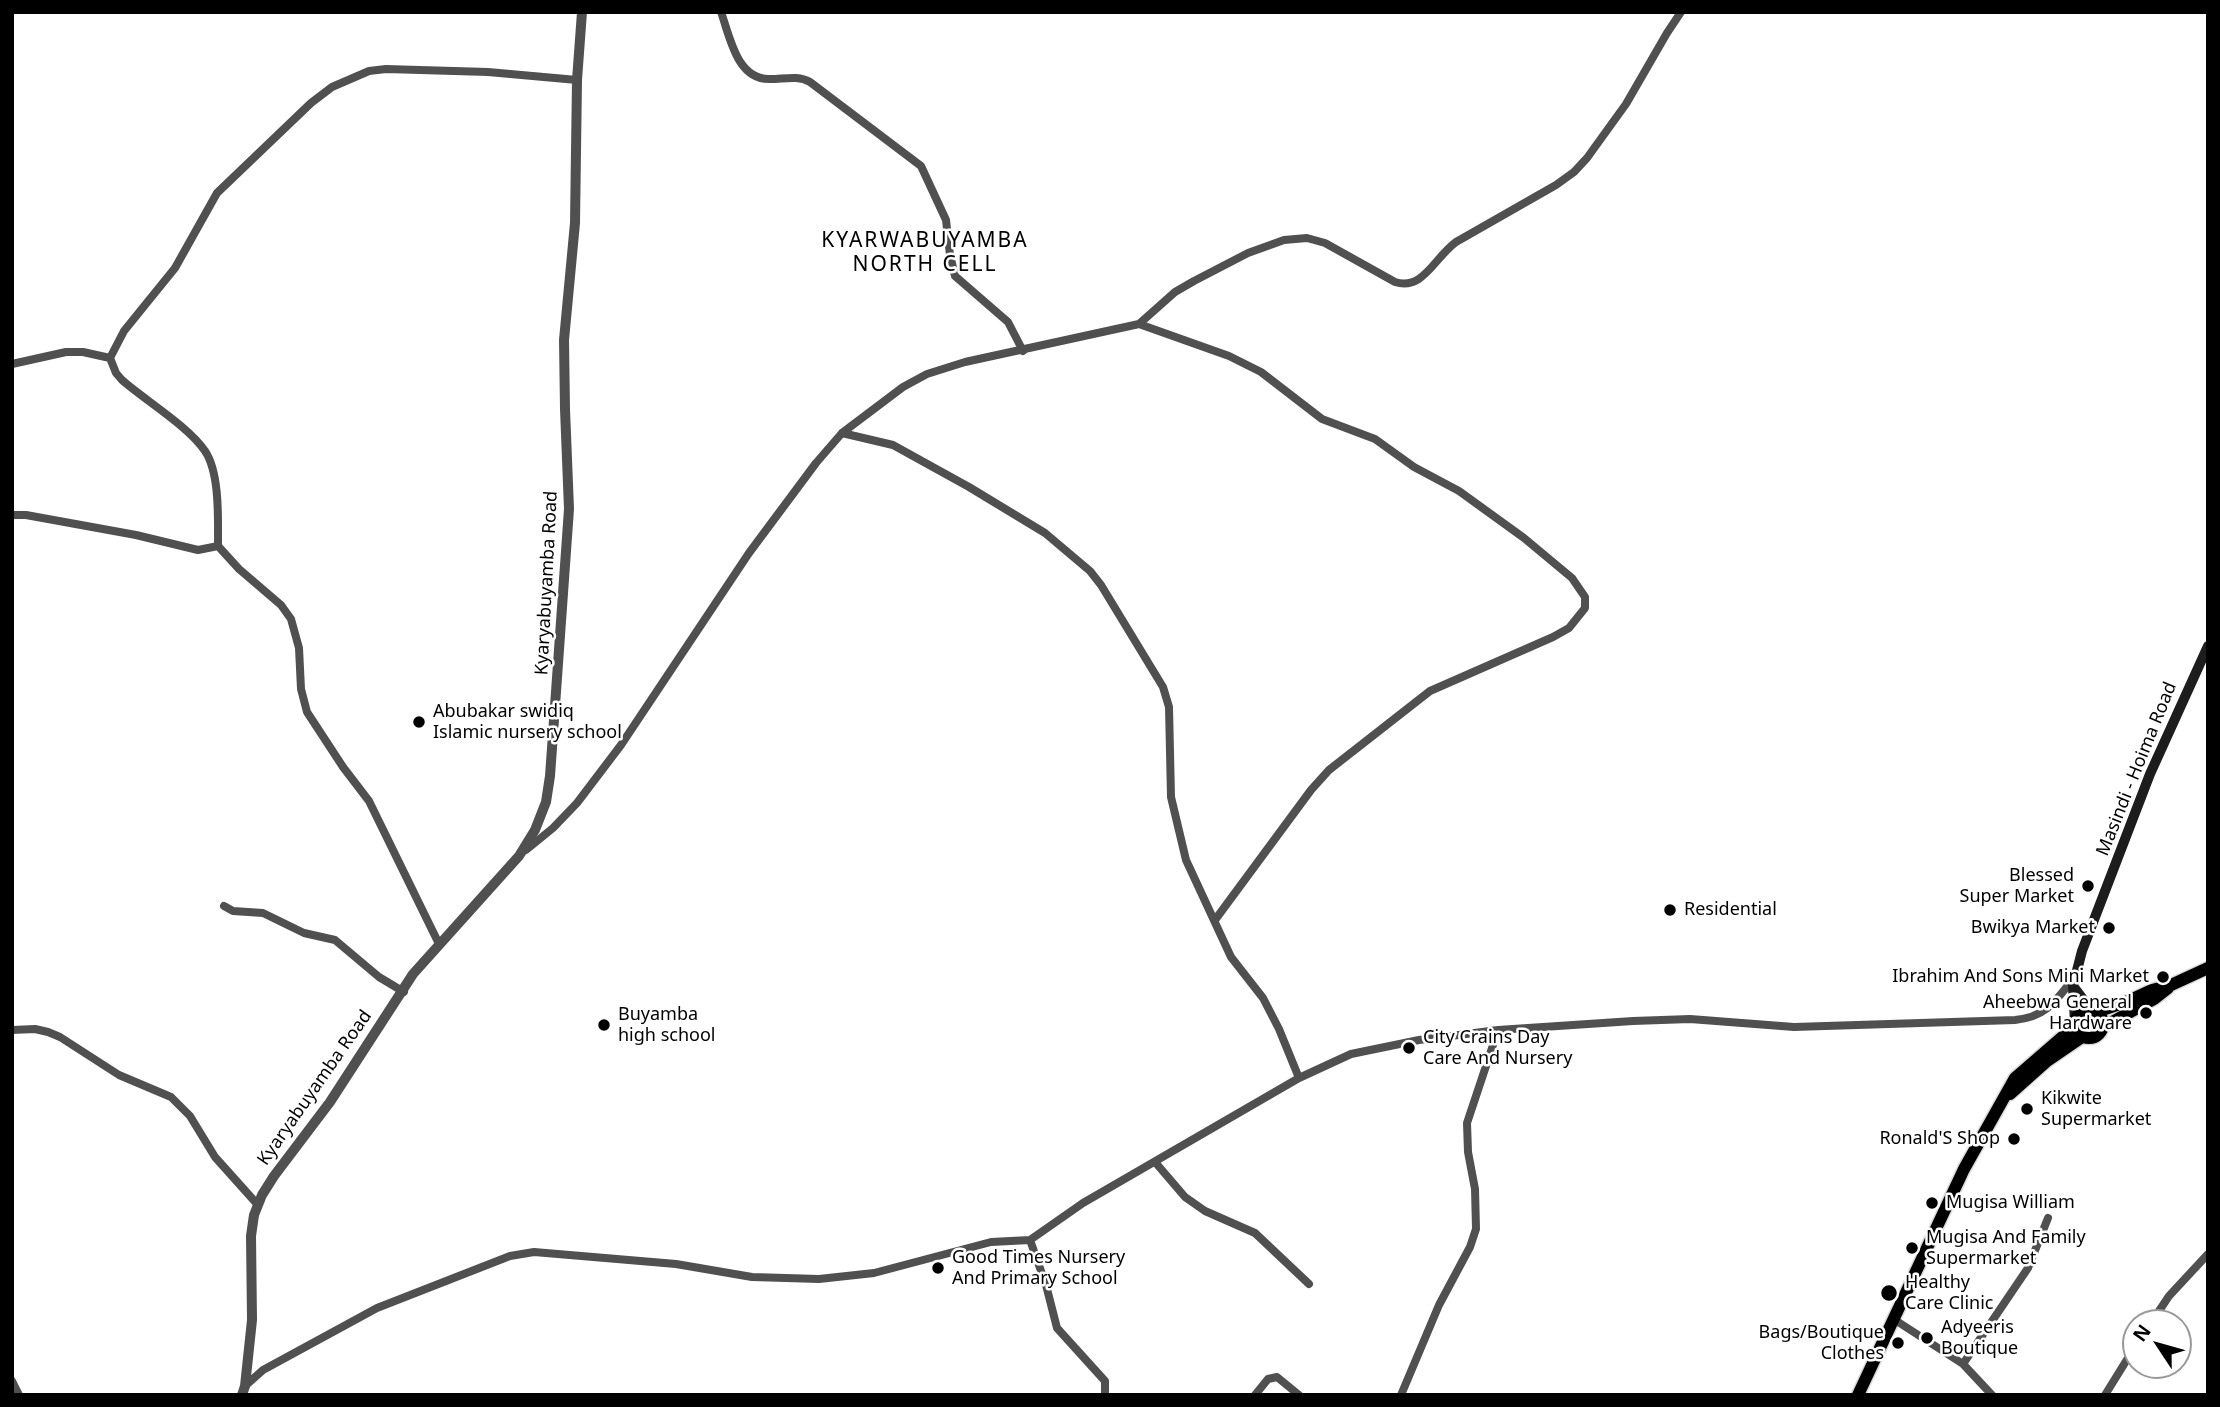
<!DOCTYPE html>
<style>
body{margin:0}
#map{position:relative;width:2220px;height:1407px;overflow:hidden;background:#fff;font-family:"Noto Sans",sans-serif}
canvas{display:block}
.frame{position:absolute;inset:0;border:14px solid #000;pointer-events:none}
.north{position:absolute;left:2122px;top:1309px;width:70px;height:70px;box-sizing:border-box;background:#fff;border:2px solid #999;border-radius:50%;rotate:306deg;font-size:19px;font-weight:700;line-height:28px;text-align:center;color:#000}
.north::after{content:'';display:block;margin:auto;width:24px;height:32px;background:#000;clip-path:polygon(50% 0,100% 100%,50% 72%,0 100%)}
</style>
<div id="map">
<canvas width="2220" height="1407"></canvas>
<div class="frame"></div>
<div class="north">N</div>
</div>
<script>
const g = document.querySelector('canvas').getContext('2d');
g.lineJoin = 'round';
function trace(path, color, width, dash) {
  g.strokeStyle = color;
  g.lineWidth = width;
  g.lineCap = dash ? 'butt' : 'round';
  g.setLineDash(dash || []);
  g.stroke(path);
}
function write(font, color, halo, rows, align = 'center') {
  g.font = font + ' "Noto Sans",sans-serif';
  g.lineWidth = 5;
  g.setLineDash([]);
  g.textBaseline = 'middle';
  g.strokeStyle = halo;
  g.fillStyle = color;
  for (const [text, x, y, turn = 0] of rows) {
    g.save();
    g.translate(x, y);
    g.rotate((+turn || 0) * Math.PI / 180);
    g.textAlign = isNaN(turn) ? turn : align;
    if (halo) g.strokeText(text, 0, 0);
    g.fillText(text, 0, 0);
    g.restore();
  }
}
const primary = new Path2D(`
 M2075 1024a14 14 0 1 1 28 0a14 14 0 1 1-28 0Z
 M 2096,1012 L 2126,1002 L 2152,990 L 2171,985 L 2208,968
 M 2103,1027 L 2154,999 L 2168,988
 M 2010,1094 L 2047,1061 L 2082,1037
 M 1858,1395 L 1964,1169 L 2015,1078 L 2075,1026`);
trace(primary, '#dbdbdb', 15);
trace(new Path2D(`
 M 721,12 C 730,37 737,81 771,79 C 784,79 798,75 810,82 L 921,166 L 946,220 L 950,255 L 955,276 L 1008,322 L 1023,351
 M 1139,324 L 1229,356 L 1261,372 L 1322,419 L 1375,439 L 1414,467 L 1459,491 L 1524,538 L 1572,578 L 1585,597 L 1585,608 L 1569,628 L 1553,637 L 1430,691 L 1329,770 L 1311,790 L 1215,920
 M 12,364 L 66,352 L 83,352 L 110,358
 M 842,433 L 893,445 L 969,487 L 1045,533 L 1090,571 L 1101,585 L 1163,687 L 1169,707 L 1171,797 L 1186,860 L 1231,957 L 1263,998 L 1279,1029 L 1299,1078
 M 12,515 L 26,515 L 136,535 L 198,550 L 218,546 C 218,520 220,473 205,451 C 188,426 146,401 122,380 L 116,373 L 110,358 L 124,331 L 175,268 L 217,193 L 311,103 L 332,87 L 369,71 L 386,69 L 488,72 L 577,80
 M 218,546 L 239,569 L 281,605 L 291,619 L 299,648 L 301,689 L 307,712 L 343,767 L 369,801 L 439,944
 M 526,850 L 553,828 L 577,803 L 621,745 L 749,553 L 816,463 L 842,433 L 903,387 L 927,374 L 965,362 L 1139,324 L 1175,292 L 1194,281 L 1248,253 L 1284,240 L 1307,238 L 1325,243 L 1395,282 C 1423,291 1434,258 1456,242 L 1556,185 L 1574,172 L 1587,158 L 1626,104 L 1667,33 L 1681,12
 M 224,906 L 233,911 L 263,913 L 304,933 L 335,940 L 379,977 L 404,992
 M 12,1030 L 35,1029 L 48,1032 L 60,1037 L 119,1075 L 171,1097 L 190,1116 L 215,1157 L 258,1205
 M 1155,1162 L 1185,1197 L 1205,1211 L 1255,1233 L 1309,1284
 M 1030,1240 L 1046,1285 L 1057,1328 L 1105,1381 L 1105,1395
 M 1895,1320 L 1963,1364 L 1992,1395
 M 2151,1323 L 2169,1296 L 2208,1254
 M 1963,1364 L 2028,1268 L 2048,1218
 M 12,1381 L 19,1395
 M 245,1386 L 263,1370 L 377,1308 L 510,1256 L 534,1252 L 676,1264 L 752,1277 L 819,1279 L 874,1273 L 991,1242 L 1030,1240 L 1083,1203 L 1299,1078 L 1351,1054 L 1419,1040 L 1498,1030 L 1633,1021 L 1690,1019 L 1794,1027 L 2015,1020 C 2046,1017 2055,1002 2073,979
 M 1255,1395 L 1268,1379 L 1277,1377 L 1299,1395
 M 1401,1395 L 1439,1305 L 1470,1247 L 1476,1229 L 1475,1189 L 1468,1152 L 1467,1123 L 1498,1030
 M 2105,1395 L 2136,1345`), '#505050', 8);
trace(new Path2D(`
 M 242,1395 L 245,1386 L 252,1320 L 251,1236 L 254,1215 L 262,1195 L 274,1176 L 330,1102 L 413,974 L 519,856 L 535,830 L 546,802 L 550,776 L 569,509 L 565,409 L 564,340 L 575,223 L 577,80 L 582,12`), '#505050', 10);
trace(new Path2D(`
 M 2073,986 L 2092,1011
 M 2075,1022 L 2073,986 L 2082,951 L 2150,774 L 2208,646`), '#1d1d1d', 10);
trace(primary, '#000', 12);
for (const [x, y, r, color] of [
 [419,722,7,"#000"],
 [2088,886,7,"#000"],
 [1670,910,7,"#000"],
 [2109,928,7,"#000"],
 [2163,977,7,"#000"],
 [2146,1013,7,"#000"],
 [604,1025,7,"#000"],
 [1409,1048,7,"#000"],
 [2027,1109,7,"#000"],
 [2014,1139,7,"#000"],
 [1932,1203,7,"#000"],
 [1912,1248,7,"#000"],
 [938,1268,7,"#000"],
 [1889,1293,9,"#000"],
 [1927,1338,7,"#000"],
 [1898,1343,7,"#000"]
]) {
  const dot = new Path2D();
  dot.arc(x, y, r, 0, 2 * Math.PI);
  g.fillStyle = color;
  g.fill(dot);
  trace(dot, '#fff', 2.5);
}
write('18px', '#000', '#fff', [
 ["Kyaryabuyamba Road",547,583,-87],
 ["Masindi - Hoima Road",2137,769,-68],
 ["Kyaryabuyamba Road",315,1088,-55]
]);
write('18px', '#000', '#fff', [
 ["Abubakar swidiq",433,712],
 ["Islamic nursery school",433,733],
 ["Blessed",2074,876,"right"],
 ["Super Market",2074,897,"right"],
 ["Residential",1684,910],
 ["Bwikya Market",2095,928,"right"],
 ["Ibrahim And Sons Mini Market",2149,977,"right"],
 ["Aheebwa General",2132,1003,"right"],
 ["Hardware",2132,1024,"right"],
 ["Buyamba",618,1015],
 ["high school",618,1036],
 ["City Crains Day",1423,1038],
 ["Care And Nursery",1423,1059],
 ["Kikwite",2041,1099],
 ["Supermarket",2041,1120],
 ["Ronald'S Shop",2000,1139,"right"],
 ["Mugisa William",1946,1203],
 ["Mugisa And Family",1926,1238],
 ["Supermarket",1926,1259],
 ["Good Times Nursery",952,1258],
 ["And Primary School",952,1279],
 ["Healthy",1905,1283],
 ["Care Clinic",1905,1304],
 ["Adyeeris",1941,1328],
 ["Boutique",1941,1349],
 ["Bags/Boutique",1884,1333,"right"],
 ["Clothes",1884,1354,"right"]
], 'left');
g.letterSpacing = '2px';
write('21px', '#000', '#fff', [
 ["KYARWABUYAMBA",925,241],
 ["NORTH CELL",925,265]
]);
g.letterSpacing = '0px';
</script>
